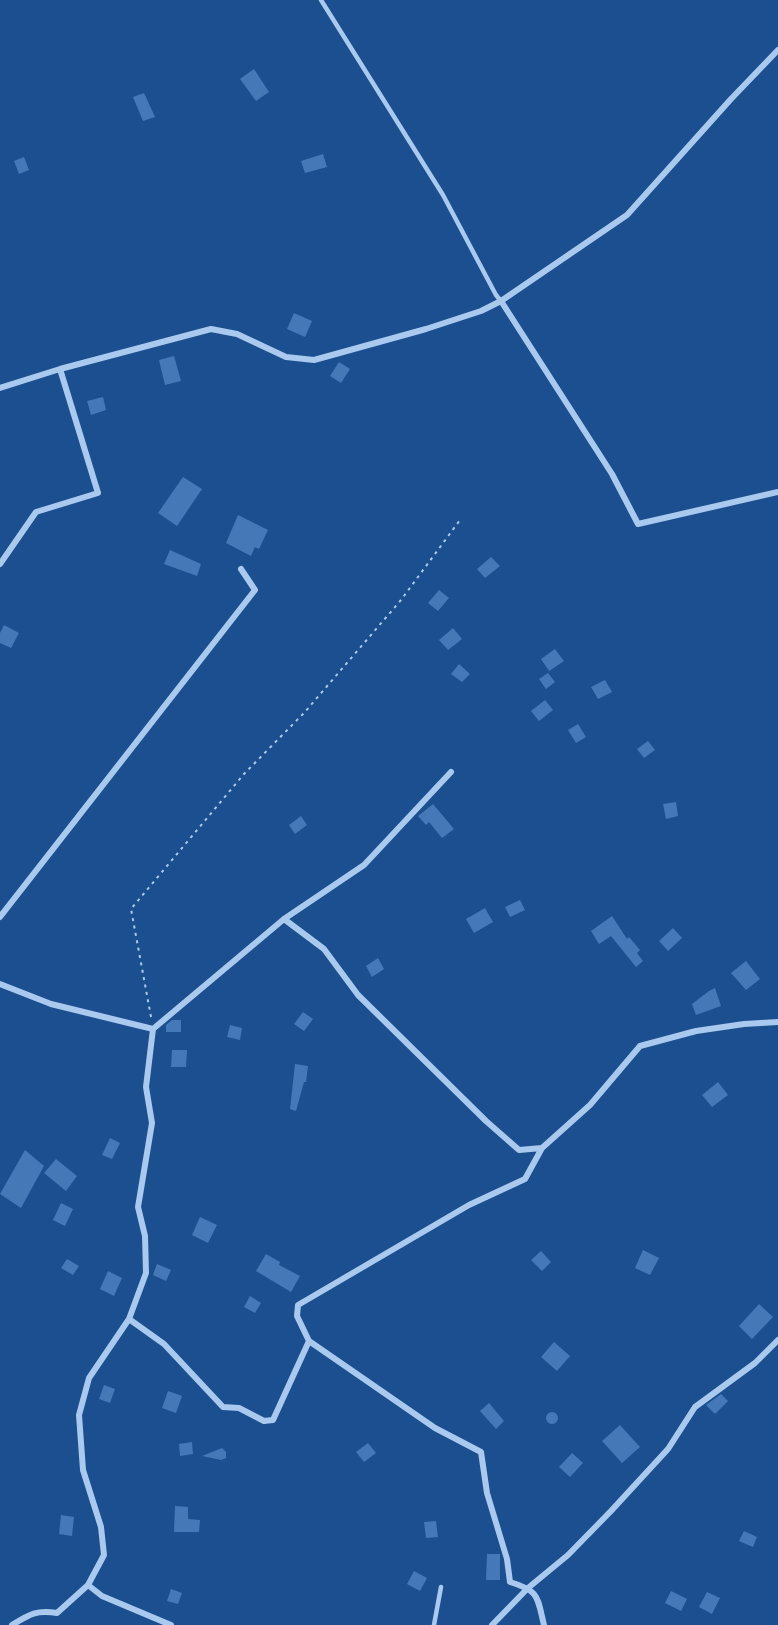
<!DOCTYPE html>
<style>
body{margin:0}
canvas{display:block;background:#1b4f8f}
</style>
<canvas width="778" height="1625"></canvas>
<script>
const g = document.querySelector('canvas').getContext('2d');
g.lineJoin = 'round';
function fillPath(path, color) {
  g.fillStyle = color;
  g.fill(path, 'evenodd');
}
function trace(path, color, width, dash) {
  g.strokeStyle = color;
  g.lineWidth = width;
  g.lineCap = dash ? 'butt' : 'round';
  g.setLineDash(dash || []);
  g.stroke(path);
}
fillPath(new Path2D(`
 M 254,69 L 269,92 L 256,101 L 240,79 Z
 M 144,93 L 155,117 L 143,121 L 133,97 Z
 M 323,154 L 327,167 L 305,173 L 301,161 Z
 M 24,157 L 29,170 L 19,174 L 14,161 Z
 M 294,313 L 312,321 L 305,337 L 287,329 Z
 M 174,356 L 181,381 L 165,385 L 159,360 Z
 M 339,362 L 350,369 L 341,383 L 330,376 Z
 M 103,397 L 106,410 L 91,415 L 87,401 Z
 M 183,477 L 202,489 L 177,526 L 158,513 Z
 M 238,515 L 268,530 L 259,549 L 255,547 L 251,556 L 226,543 Z
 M 170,550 L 201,564 L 197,576 L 164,564 Z
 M 491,557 L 500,566 L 485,578 L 477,569 Z
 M 439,590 L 449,598 L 438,611 L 428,603 Z
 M 4,625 L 19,633 L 11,648 L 0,643 L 0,633 Z
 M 453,628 L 462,639 L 448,650 L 439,640 Z
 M 555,649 L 564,661 L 549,671 L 541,659 Z
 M 459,664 L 470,674 L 462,682 L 451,674 Z
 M 548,673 L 555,682 L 546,689 L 539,679 Z
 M 605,680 L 612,692 L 598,699 L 591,687 Z
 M 545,700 L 553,710 L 539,721 L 531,711 Z
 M 578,724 L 586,737 L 576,743 L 568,730 Z
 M 648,741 L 655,750 L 644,758 L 637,749 Z
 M 676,802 L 678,816 L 666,819 L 663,804 Z
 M 433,804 L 454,829 L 442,838 L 429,822 L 426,825 L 418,816 Z
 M 301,816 L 307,825 L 295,834 L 289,825 Z
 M 520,900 L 525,910 L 510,917 L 505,907 Z
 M 485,908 L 493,922 L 474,933 L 466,919 Z
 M 612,916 L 627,939 L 629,937 L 640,950 L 637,953 L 643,961 L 636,967 L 611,936 L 599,944 L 591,931 Z
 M 673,928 L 682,938 L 668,951 L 659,941 Z
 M 378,958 L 384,969 L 372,977 L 366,966 Z
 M 746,961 L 760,979 L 746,990 L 731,973 Z
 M 715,988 L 721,1006 L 696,1015 L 692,1004 L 709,991 Z
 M 303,1012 L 313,1019 L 304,1031 L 294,1024 Z
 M 172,1020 L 181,1020 L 181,1032 L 166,1032 L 166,1025 Z
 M 230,1025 L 242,1028 L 240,1040 L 227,1037 Z
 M 172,1050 L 187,1050 L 186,1067 L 171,1067 Z
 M 295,1064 L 308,1066 L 306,1082 L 304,1082 L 296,1111 L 290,1109 Z
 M 718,1082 L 728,1095 L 712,1107 L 702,1095 Z
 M 110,1138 L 120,1143 L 112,1159 L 102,1155 Z
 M 25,1150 L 44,1166 L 21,1208 L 0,1194 Z
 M 56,1159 L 77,1176 L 66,1191 L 44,1173 Z
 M 61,1203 L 73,1209 L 65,1226 L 53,1220 Z
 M 200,1217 L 217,1225 L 208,1243 L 192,1235 Z
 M 643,1250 L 659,1258 L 650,1275 L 635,1268 Z
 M 541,1251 L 551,1262 L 542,1271 L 531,1260 Z
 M 266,1254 L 280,1262 L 279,1265 L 300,1276 L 291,1292 L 256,1271 Z
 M 67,1259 L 79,1266 L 73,1275 L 61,1268 Z
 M 157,1264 L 171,1270 L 166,1281 L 153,1275 Z
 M 108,1271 L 122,1278 L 114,1296 L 100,1289 Z
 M 250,1296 L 261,1303 L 255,1313 L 244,1307 Z
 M 759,1304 L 773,1317 L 752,1339 L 739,1326 Z
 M 554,1342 L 570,1356 L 557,1371 L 541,1357 Z
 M 104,1385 L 115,1389 L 110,1403 L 99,1399 Z
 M 168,1391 L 182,1396 L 176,1413 L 162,1408 Z
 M 721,1394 L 728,1401 L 715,1414 L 706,1405 Z
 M 489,1403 L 504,1421 L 496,1429 L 480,1411 Z
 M546 1418a6 6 0 1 1 12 0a6 6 0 1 1-12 0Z
 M 620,1425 L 640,1447 L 622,1463 L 602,1441 Z
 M 192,1442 L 193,1454 L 180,1456 L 179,1444 Z
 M 368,1443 L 376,1453 L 364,1462 L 356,1452 Z
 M 222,1448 L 226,1452 L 226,1458 L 221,1460 L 202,1456 Z
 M 572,1453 L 583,1463 L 570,1477 L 559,1467 Z
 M 175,1506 L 188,1507 L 188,1519 L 200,1520 L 199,1532 L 174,1532 Z
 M 61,1515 L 74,1517 L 72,1536 L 59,1534 Z
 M 436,1521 L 438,1537 L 426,1538 L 424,1522 Z
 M 744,1531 L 757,1537 L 753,1547 L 739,1541 Z
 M 487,1554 L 500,1554 L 500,1580 L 486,1580 Z
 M 414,1571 L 427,1578 L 420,1591 L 407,1584 Z
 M 171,1589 L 182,1593 L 178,1604 L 167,1601 Z
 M 671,1591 L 687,1599 L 681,1611 L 665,1603 Z
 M 707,1592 L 720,1598 L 712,1614 L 699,1607 Z`), '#4478b7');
trace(new Path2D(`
 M 151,1017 L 131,909 L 244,774 L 304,713 L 401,600 L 460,520`), '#a9c9ee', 2, [3, 4.5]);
trace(new Path2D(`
 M 321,0 L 443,195 L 496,295 L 501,301
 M 434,1625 L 441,1587`), '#a9c9ee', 4.5);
trace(new Path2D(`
 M 501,301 L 627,215 L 731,99 L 778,50
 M 0,388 L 60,369 L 211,329 L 237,334 L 286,357 L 314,360 L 426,329 L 481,311 L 501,301 L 612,474 L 638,524 L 778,492
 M 0,564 L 36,512 L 98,493 L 60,369
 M 0,917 L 255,590 L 241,569
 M 284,919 L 324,949 L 358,995 L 486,1121 L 519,1150 L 542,1148 L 590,1105 L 640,1046 L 696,1031 L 744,1024 L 778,1022
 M 0,984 L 51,1004 L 153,1029
 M 542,1148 L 525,1179 L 469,1205 L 298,1305 L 297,1316 L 309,1341 L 435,1428 L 481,1452 L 487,1493 L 507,1559 L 510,1582 C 540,1591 537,1597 544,1625
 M 129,1319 L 164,1344 L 223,1407 L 239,1408 L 264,1421 L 273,1420 L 309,1341
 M 88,1585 L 102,1596 L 171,1625
 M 12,1625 C 30,1614 36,1610 57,1613 L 88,1585 L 104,1555 L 101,1527 L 83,1470 L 79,1415 L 89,1378 L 129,1319 L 146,1273 L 145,1236 L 138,1207 L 152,1123 L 146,1087 L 153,1029 L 284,919 L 364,865 L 451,772
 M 492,1625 L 528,1588 L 568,1555 L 611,1511 L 668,1449 L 695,1407 L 755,1363 L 778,1340`), '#a9c9ee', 6);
</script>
